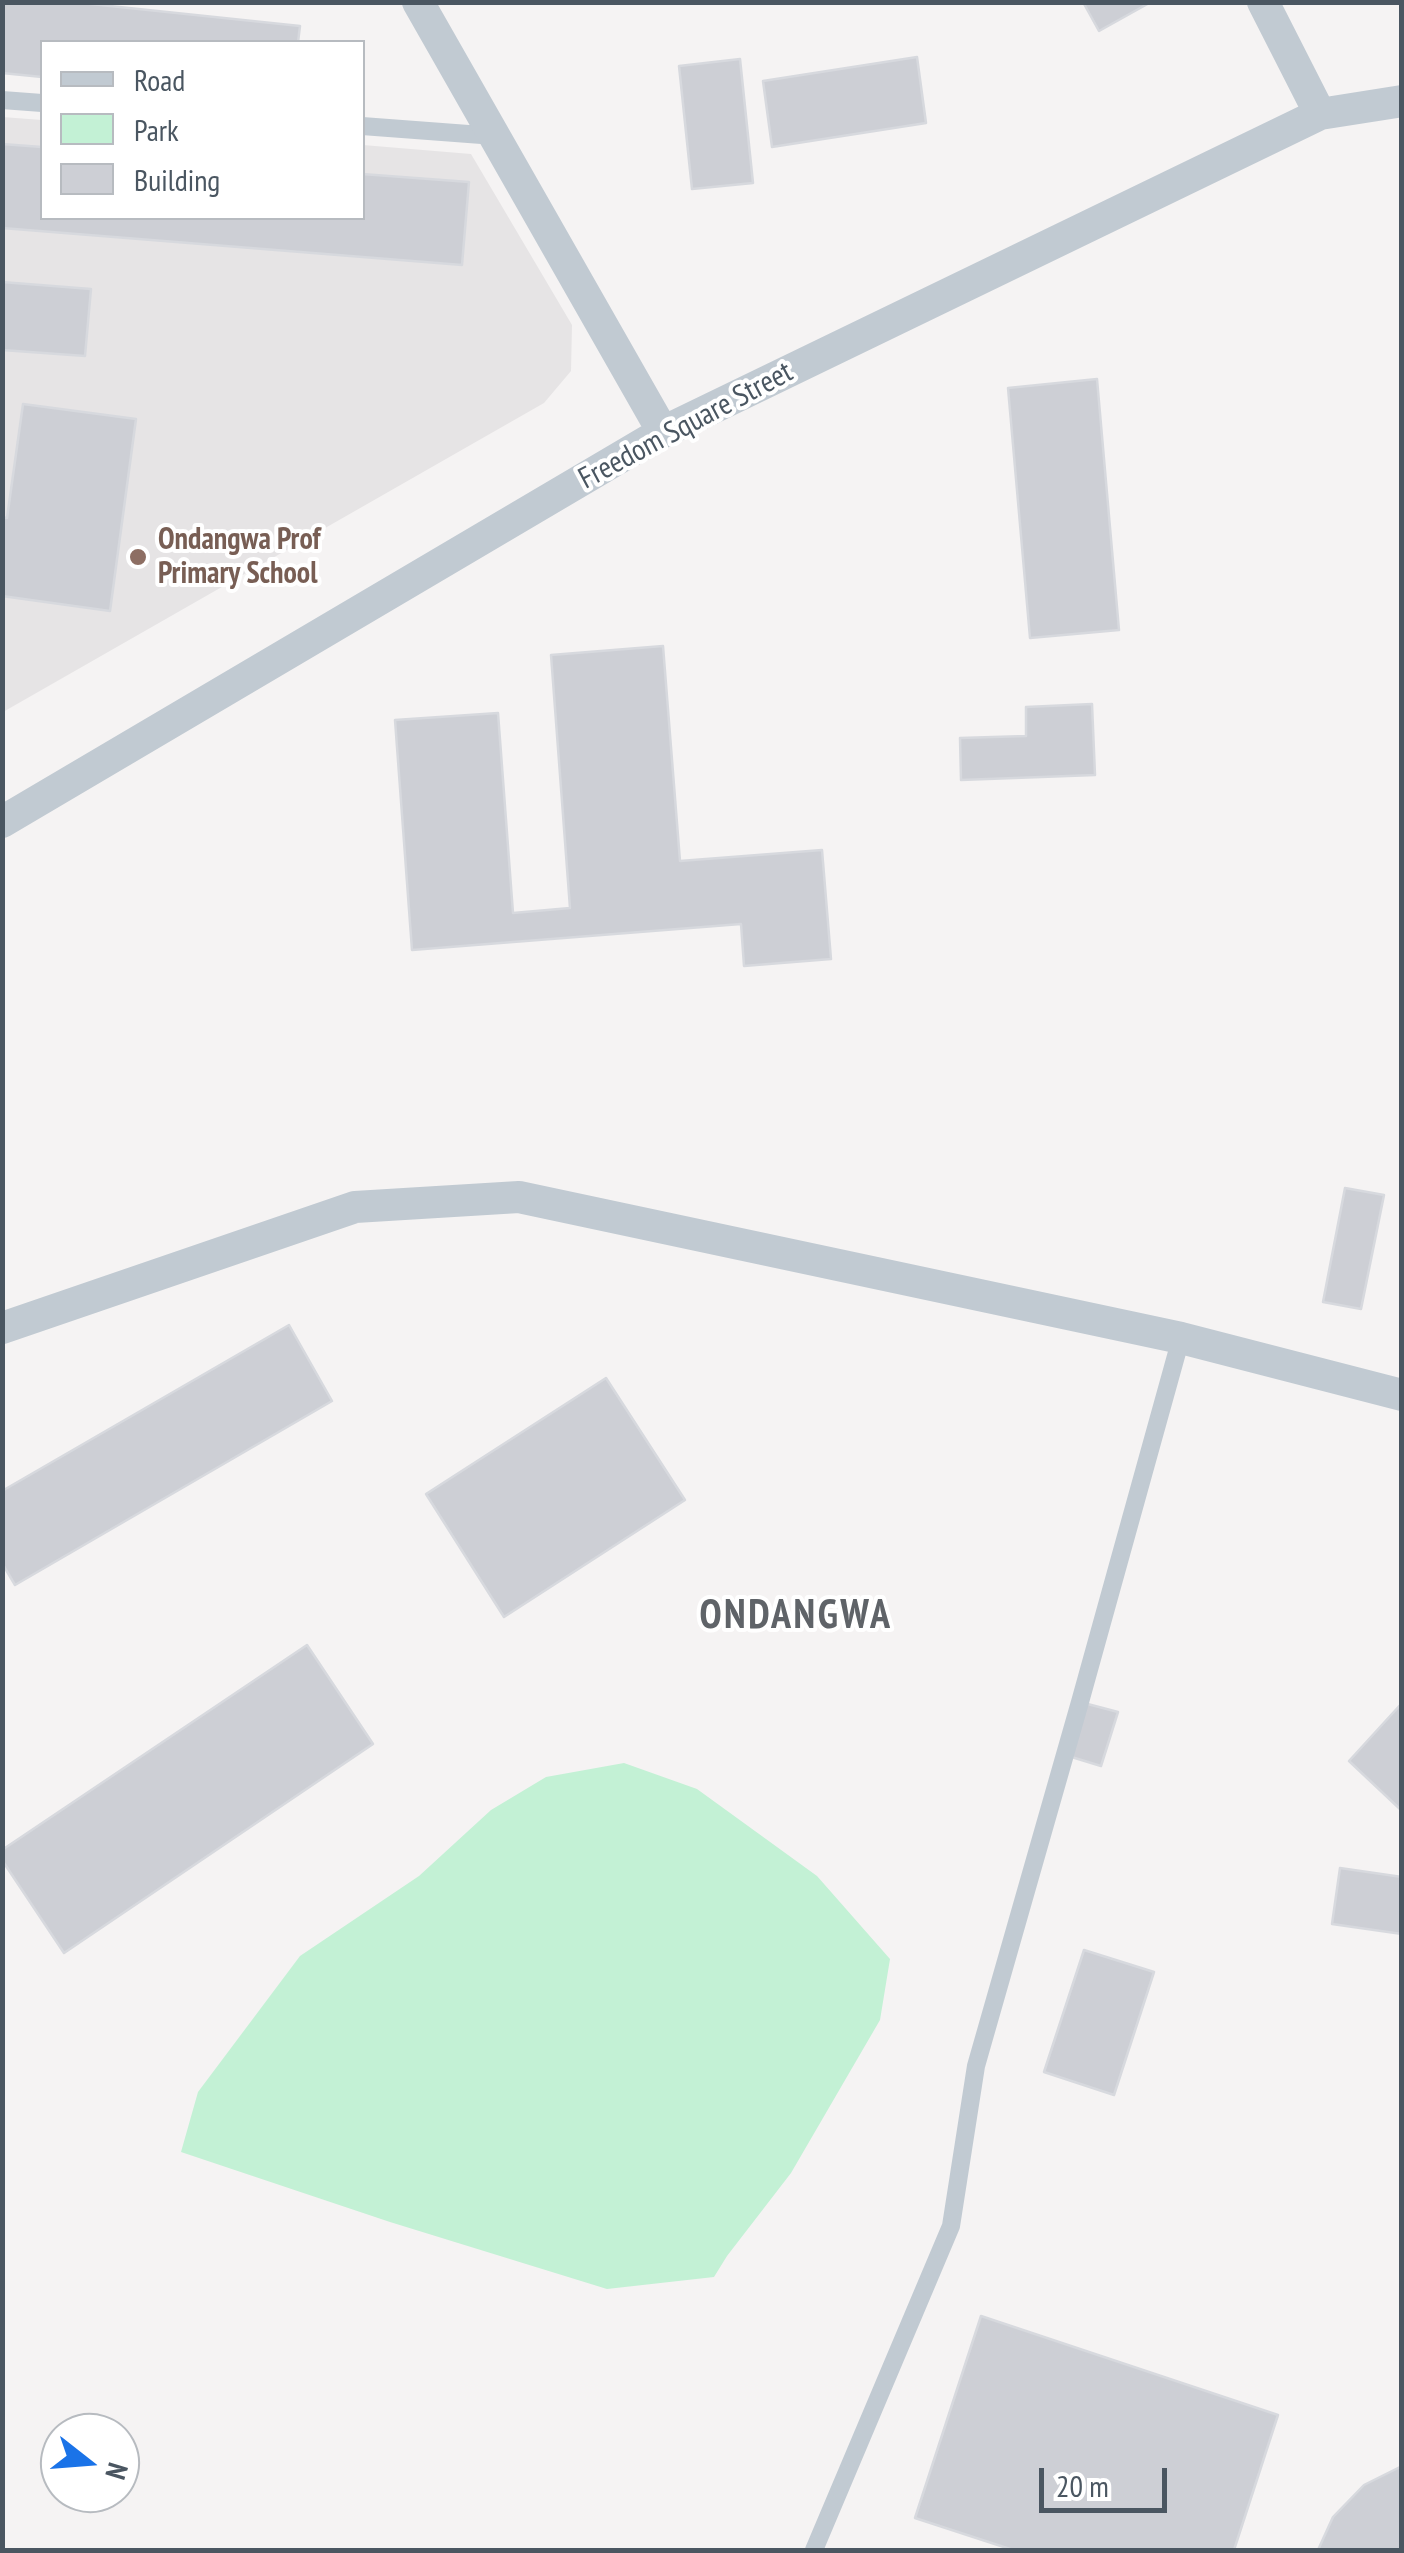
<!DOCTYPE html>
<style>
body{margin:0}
#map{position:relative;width:1404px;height:2553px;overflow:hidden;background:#f5f3f3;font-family:"PT Sans Narrow",sans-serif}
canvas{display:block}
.frame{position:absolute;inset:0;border:5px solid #4a5661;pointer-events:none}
.legend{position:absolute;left:40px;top:40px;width:325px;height:180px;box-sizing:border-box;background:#fff;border:2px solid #b7bbc0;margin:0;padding:12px 18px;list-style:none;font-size:30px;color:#4a5661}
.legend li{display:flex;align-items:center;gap:20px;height:50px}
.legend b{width:50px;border:2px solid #b7bbc0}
.north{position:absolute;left:40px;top:2413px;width:100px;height:100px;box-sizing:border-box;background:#fff;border:2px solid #b7bbc0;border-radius:50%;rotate:107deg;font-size:28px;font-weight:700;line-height:40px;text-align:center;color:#4a5661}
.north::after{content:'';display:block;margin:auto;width:35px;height:45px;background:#1a73e8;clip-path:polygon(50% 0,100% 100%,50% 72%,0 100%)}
.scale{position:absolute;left:1039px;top:2468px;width:128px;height:45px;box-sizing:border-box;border:5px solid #4a5661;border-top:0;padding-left:12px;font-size:30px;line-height:35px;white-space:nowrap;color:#4a5661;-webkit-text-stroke:8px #fff;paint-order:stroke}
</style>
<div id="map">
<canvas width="1404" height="2553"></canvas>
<div class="frame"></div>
<ul class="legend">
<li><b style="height:12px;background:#c1cad2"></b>Road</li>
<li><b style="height:28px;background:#c3f1d5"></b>Park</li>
<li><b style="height:28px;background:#cdcfd5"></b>Building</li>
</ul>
<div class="north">N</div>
<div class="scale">20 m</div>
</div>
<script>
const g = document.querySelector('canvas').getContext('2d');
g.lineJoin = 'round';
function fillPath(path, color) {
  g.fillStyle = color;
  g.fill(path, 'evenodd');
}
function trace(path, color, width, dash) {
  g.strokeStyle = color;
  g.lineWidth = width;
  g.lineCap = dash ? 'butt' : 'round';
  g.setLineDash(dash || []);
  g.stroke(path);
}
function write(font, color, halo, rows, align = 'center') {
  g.font = font + ' "PT Sans Narrow",sans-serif';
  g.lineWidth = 8;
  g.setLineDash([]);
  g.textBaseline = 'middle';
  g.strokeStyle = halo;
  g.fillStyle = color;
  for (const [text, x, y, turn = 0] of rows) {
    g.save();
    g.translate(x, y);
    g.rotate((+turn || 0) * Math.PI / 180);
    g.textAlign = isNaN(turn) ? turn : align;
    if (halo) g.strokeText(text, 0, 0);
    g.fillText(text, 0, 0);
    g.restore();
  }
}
fillPath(new Path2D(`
 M 2,117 L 42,120 L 42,218 L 362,218 L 363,145 L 471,154 L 572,325 L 571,371 L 544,403 L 3,712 Z`), '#e6e4e5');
fillPath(new Path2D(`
 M 624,1763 L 697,1789 L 817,1876 L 890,1959 L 880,2020 L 791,2173 L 727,2256 L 714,2277 L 607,2289 L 390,2222 L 181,2152 L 198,2092 L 300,1956 L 419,1876 L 491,1810 L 546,1777 Z`), '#c3f1d5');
const building = new Path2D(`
 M 2,2 L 72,2 L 300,26 L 298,42 L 42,42 L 42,77 L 2,73 Z
 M 1083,2 L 1151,2 L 1099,31 Z
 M 917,57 L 926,123 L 772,147 L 763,81 Z
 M 740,59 L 753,183 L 692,189 L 679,66 Z
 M 2,144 L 42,147 L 42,218 L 362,218 L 362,174 L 469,182 L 462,265 L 2,228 Z
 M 2,282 L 91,289 L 85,356 L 2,350 Z
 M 1097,379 L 1119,630 L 1030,638 L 1008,388 Z
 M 23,404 L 136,419 L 110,611 L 2,596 L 2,517 L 7,518 Z
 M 663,646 L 680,861 L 822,850 L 831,959 L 744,966 L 741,924 L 412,950 L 395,720 L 498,713 L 513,913 L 570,908 L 551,655 Z
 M 1092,704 L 1095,775 L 961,780 L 960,738 L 1026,736 L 1026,707 Z
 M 1345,1188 L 1384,1195 L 1361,1309 L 1323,1302 Z
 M 289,1325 L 332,1401 L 15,1585 L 2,1563 L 2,1491 Z
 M 606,1378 L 685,1500 L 504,1617 L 426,1494 Z
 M 307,1645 L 373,1744 L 64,1953 L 2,1860 L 2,1850 Z
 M 1080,1702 L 1118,1712 L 1101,1766 L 1065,1755 Z
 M 1402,1703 L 1402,1809 L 1401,1810 L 1349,1761 Z
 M 1340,1868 L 1402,1877 L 1402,1934 L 1332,1924 Z
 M 1084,1950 L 1154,1972 L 1114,2095 L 1044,2072 Z
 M 981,2316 L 1278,2415 L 1234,2550 L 1013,2550 L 915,2518 Z
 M 1402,2466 L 1402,2550 L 1318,2550 L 1333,2517 L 1364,2485 Z`);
fillPath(building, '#cdcfd5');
trace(building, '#d7d9de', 2.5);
trace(new Path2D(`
 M 2,100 L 42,103
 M 362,126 L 495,136
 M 814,2550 L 951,2226 L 976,2066 L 1080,1702 L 1181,1338`), '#c1cad2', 18);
trace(new Path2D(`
 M 418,2 L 663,432
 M 1263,2 L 1320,114
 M 2,822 L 663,432 L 1320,114 L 1402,101
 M 2,1328 L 355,1207 L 519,1197 L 1181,1338 L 1402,1395`), '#c1cad2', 32);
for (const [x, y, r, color] of [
 [138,557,10,"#8d6e63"]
]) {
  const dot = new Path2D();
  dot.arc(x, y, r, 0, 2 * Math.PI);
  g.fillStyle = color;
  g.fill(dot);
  trace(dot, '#fff', 4);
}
write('30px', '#4a5661', '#fff', [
 ["Freedom Square Street",686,426,-28]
]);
write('bold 30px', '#785e54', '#fff', [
 ["Ondangwa Prof",158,540],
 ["Primary School",158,574]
], 'left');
g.letterSpacing = '2.5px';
write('bold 40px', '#5f6368', '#fff', [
 ["ONDANGWA",796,1617]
]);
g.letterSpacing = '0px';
</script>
